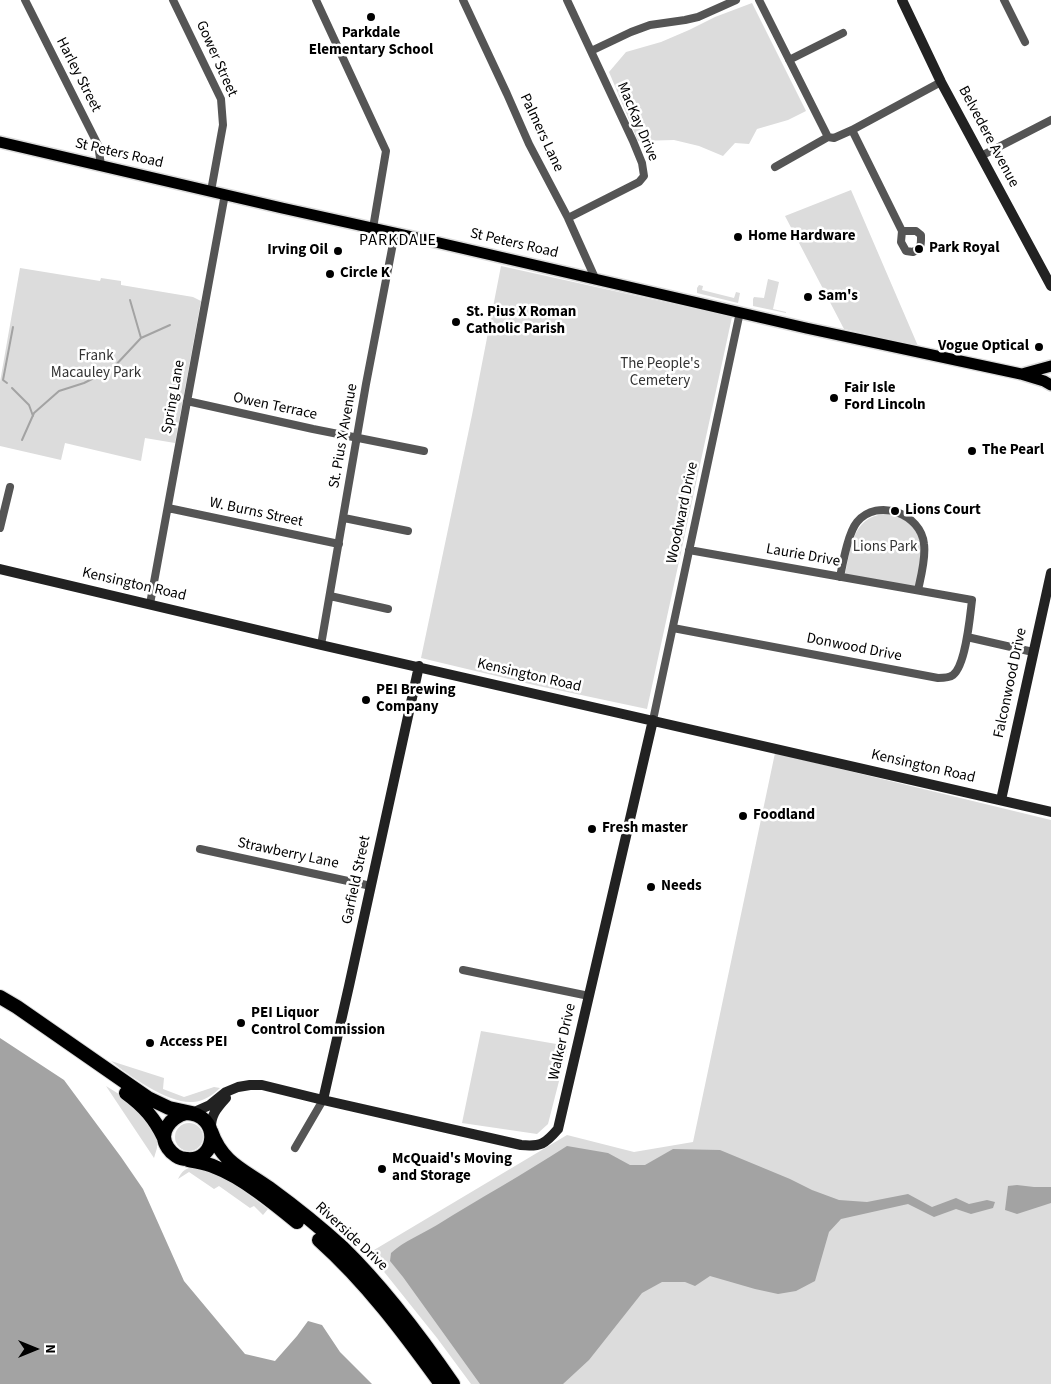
<!DOCTYPE html>
<style>
body{margin:0}
#map{position:relative;width:1051px;height:1384px;overflow:hidden;background:#fff;font-family:"Source Sans 3",sans-serif}
canvas{display:block}
.north{position:absolute;left:10px;top:1324px;width:50px;height:50px;-webkit-text-stroke:4px #fff;paint-order:stroke;rotate:90deg;font-size:14px;font-weight:700;line-height:20px;text-align:center;color:#000}
.north::after{content:'';display:block;margin:auto;width:18px;height:22px;background:#000;clip-path:polygon(50% 0,100% 100%,50% 72%,0 100%)}
</style>
<div id="map">
<canvas width="1051" height="1384"></canvas>
<div class="north">N</div>
</div>
<script>
const g = document.querySelector('canvas').getContext('2d');
g.lineJoin = 'round';
function fillPath(path, color) {
  g.fillStyle = color;
  g.fill(path, 'evenodd');
}
function trace(path, color, width, dash) {
  g.strokeStyle = color;
  g.lineWidth = width;
  g.lineCap = dash ? 'butt' : 'round';
  g.setLineDash(dash || []);
  g.stroke(path);
}
function write(font, color, halo, rows, align = 'center') {
  g.font = font + ' "Source Sans 3",sans-serif';
  g.lineWidth = 5;
  g.setLineDash([]);
  g.textBaseline = 'middle';
  g.strokeStyle = halo;
  g.fillStyle = color;
  for (const [text, x, y, turn = 0] of rows) {
    g.save();
    g.translate(x, y);
    g.rotate((+turn || 0) * Math.PI / 180);
    g.textAlign = isNaN(turn) ? turn : align;
    if (halo) g.strokeText(text, 0, 0);
    g.fillText(text, 0, 0);
    g.restore();
  }
}
fillPath(new Path2D(`
 M 752,3 L 806,111 L 788,120 L 757,129 L 749,144 L 735,143 L 723,156 L 699,146 L 674,140 L 638,141 L 609,72 L 626,52 L 661,42 L 689,30 L 715,17 Z
 M 851,190 L 918,346 L 844,329 L 785,216 Z
 M 501,266 L 732,317 L 647,709 L 534,685 L 421,658 L 472,415 Z
 M 20,268 L 100,281 L 101,278 L 121,281 L 121,285 L 193,297 L 201,301 L 175,443 L 145,438 L 141,461 L 65,443 L 61,460 L 0,446 L 0,382 Z
 M 768,279 L 779,282 L 773,309 L 786,312 L 786,313 L 753,306 L 753,299 L 754,297 L 764,298 Z
 M 699,285 L 703,286 L 702,290 L 734,298 L 736,292 L 740,293 L 738,303 L 697,293 L 697,288 Z
 M 884,514 C 902,515 917,525 921,544 C 924,556 918,575 915,587 L 845,574 C 851,549 852,517 884,514 Z
 M 775,753 L 1051,820 L 1051,1384 L 471,1384 L 437,1338 L 369,1253 L 567,1135 L 634,1152 L 693,1142 Z
 M 481,1031 L 568,1046 L 548,1124 L 537,1134 L 462,1123 Z
 M 111,1061 L 164,1078 L 163,1089 L 184,1097 L 214,1087 L 220,1088 C 213,1095 204,1101 193,1102 C 169,1104 129,1076 111,1061 Z
 M 106,1086 L 130,1101 L 146,1115 L 157,1138 L 157,1148 L 154,1158 Z
 M175 1137a14 14 0 1 1 28 0a14 14 0 1 1-28 0Z
 M 194,1167 L 216,1173 L 237,1186 L 268,1209 L 263,1215 L 254,1206 L 250,1208 L 219,1186 L 214,1189 L 189,1172 L 178,1179 C 182,1171 185,1168 194,1167 Z`), '#dcdcdc');
fillPath(new Path2D(`
 M 0,1038 L 64,1080 L 121,1157 L 143,1189 L 184,1281 L 245,1354 L 275,1361 L 297,1336 L 308,1321 L 322,1325 L 340,1352 L 372,1384 L 0,1384 Z
 M 567,1146 L 608,1153 L 630,1165 L 645,1165 L 673,1149 L 720,1150 L 790,1179 L 812,1190 L 839,1200 L 867,1202 L 908,1194 L 932,1207 L 956,1198 L 969,1204 L 987,1200 L 995,1202 L 993,1208 L 971,1214 L 956,1209 L 934,1217 L 908,1204 L 841,1219 L 829,1232 L 815,1281 L 796,1291 L 778,1294 L 755,1289 L 710,1276 L 695,1286 L 685,1282 L 662,1282 L 642,1293 L 589,1360 L 563,1384 L 480,1384 L 403,1277 L 390,1261 L 391,1253 C 404,1241 422,1234 437,1225 C 480,1198 524,1174 567,1146 Z
 M 1017,1185 L 1034,1187 L 1051,1187 L 1051,1203 L 1017,1214 L 1005,1210 L 1008,1186 Z`), '#a3a3a3');
trace(new Path2D(`
 M 141,338 L 170,325
 M 7,383 L 3,380 L 13,327
 M 12,388 L 29,405 L 33,416
 M 22,440 L 34,413 L 59,391 L 84,383 L 112,369 L 141,338 L 130,300`), '#a3a3a3', 2);
const primary = new Path2D(`
 M 0,142 L 282,208 L 431,241 L 806,328 L 1021,374 L 1044,381 L 1051,385
 M 1022,374 L 1051,366`);
const highway = new Path2D(`
 M 0,997 L 17,1007 L 148,1098 L 169,1108 L 192,1113
 M 126,1093 C 144,1106 155,1119 164,1138
 M 186,1113 C 221,1114 218,1162 187,1159 C 179,1159 172,1154 168,1148 C 157,1133 171,1117 186,1113 Z
 M 211,1131 C 222,1163 244,1170 269,1188 C 295,1207 320,1227 343,1248 C 385,1289 420,1336 453,1384
 M 188,1160 C 197,1162 207,1163 215,1167 C 242,1177 275,1204 297,1222
 M 319,1240 C 367,1283 404,1333 441,1384`);
trace(primary, '#dbdbdb', 14);
trace(highway, '#dbdbdb', 16);
trace(new Path2D(`
 M 25,0 L 98,145 L 101,165
 M 173,0 L 221,99 L 223,125 L 211,191
 M 316,0 L 386,151 L 373,228
 M 463,0 L 507,94 L 529,144 L 568,218 L 595,278
 M 567,0 L 633,141 L 642,163 L 644,176 L 639,182 L 568,218
 M 759,0 L 828,137
 M 1004,0 L 1025,42
 M 591,51 L 631,32 L 650,25 L 685,20 L 698,17 L 736,0
 M 789,60 L 843,33
 M 852,130 L 902,231 L 901,242 L 906,251 L 913,252 C 922,248 921,244 921,235 L 916,231 L 902,231
 M 828,137 L 834,138 L 852,130 L 941,82
 M 981,156 L 1051,120
 M 775,167 L 828,137
 M 187,401 L 313,429 L 424,451
 M 168,508 L 339,544
 M 344,518 L 408,531
 M 0,528 L 10,487
 M 840,577 C 843,562 848,533 857,522 C 878,497 921,514 924,544 C 926,558 921,576 918,590
 M 330,596 L 388,609
 M 150,604 L 225,194
 M 673,628 L 938,678 C 943,678 949,678 953,675 C 966,665 970,616 972,600 L 689,550
 M 967,637 L 1033,652
 M 321,645 L 366,384 L 395,233
 M 653,720 L 740,312
 M 200,849 L 371,886
 M 463,970 L 589,996
 M 295,1148 L 323,1100`), '#555', 8);
trace(new Path2D(`
 M 902,0 L 941,82 L 1051,286
 M 0,569 L 321,645 L 1051,812
 M 1001,800 L 1051,573
 M 323,1100 L 349,986 L 419,666
 M 192,1113 L 210,1105 L 226,1092 L 238,1087 L 250,1085 L 262,1085 L 323,1100 L 521,1145 C 541,1147 545,1144 558,1129 L 653,720
 M 211,1131 C 210,1116 216,1109 226,1098`), '#222', 10);
trace(primary, '#000', 11);
trace(highway, '#000', 14);
for (const [x, y, r, color] of [
 [371,17,5,"#000"],
 [738,237,5,"#000"],
 [919,249,5,"#000"],
 [338,251,5,"#000"],
 [330,274,5,"#000"],
 [808,297,5,"#000"],
 [456,322,5,"#000"],
 [1039,347,5,"#000"],
 [834,398,5,"#000"],
 [972,451,5,"#000"],
 [895,511,5,"#000"],
 [366,700,5,"#000"],
 [743,816,5,"#000"],
 [592,829,5,"#000"],
 [651,887,5,"#000"],
 [241,1023,5,"#000"],
 [150,1043,5,"#000"],
 [382,1169,5,"#000"]
]) {
  const dot = new Path2D();
  dot.arc(x, y, r, 0, 2 * Math.PI);
  g.fillStyle = color;
  g.fill(dot);
  trace(dot, '#fff', 2);
}
write('bold 15px', '#000', '#fff', [
 ["Parkdale",371,34,"center"],
 ["Elementary School",371,51,"center"],
 ["Home Hardware",748,237],
 ["Park Royal",929,249],
 ["Irving Oil",328,251,"right"],
 ["Circle K",340,274],
 ["Sam's",818,297],
 ["St. Pius X Roman",466,313],
 ["Catholic Parish",466,330],
 ["Vogue Optical",1029,347,"right"],
 ["Fair Isle",844,389],
 ["Ford Lincoln",844,406],
 ["The Pearl",982,451],
 ["Lions Court",905,511],
 ["PEI Brewing",376,691],
 ["Company",376,708],
 ["Foodland",753,816],
 ["Fresh master",602,829],
 ["Needs",661,887],
 ["PEI Liquor",251,1014],
 ["Control Commission",251,1031],
 ["Access PEI",160,1043],
 ["McQuaid's Moving",392,1160],
 ["and Storage",392,1177]
], 'left');
write('15px', '#000', '#fff', [
 ["Gower Street",216,59,66],
 ["Harley Street",78,75,63],
 ["MacKay Drive",637,122,67],
 ["Palmers Lane",541,133,65],
 ["Belvedere Avenue",988,137,62],
 ["St Peters Road",119,154,13],
 ["St Peters Road",514,244,13],
 ["Spring Lane",174,397,-80],
 ["Owen Terrace",275,407,12],
 ["St. Pius X Avenue",344,436,-80],
 ["W. Burns Street",256,513,12],
 ["Woodward Drive",683,513,-78],
 ["Laurie Drive",803,556,10],
 ["Kensington Road",134,585,13],
 ["Donwood Drive",854,648,11],
 ["Kensington Road",529,676,13],
 ["Falconwood Drive",1011,683,-78],
 ["Kensington Road",923,767,13],
 ["Strawberry Lane",288,854,12],
 ["Garfield Street",357,880,-78],
 ["Walker Drive",563,1042,-77],
 ["Riverside Drive",351,1237,43]
]);
write('15px', '#333', '#fff', [
 ["Frank",96,357],
 ["Macauley Park",96,374],
 ["The People's",660,365],
 ["Cemetery",660,382],
 ["Lions Park",885,548]
]);
g.letterSpacing = '1px';
write('16px', '#000', '#fff', [
 ["PARKDALE",398,241]
]);
g.letterSpacing = '0px';
</script>
